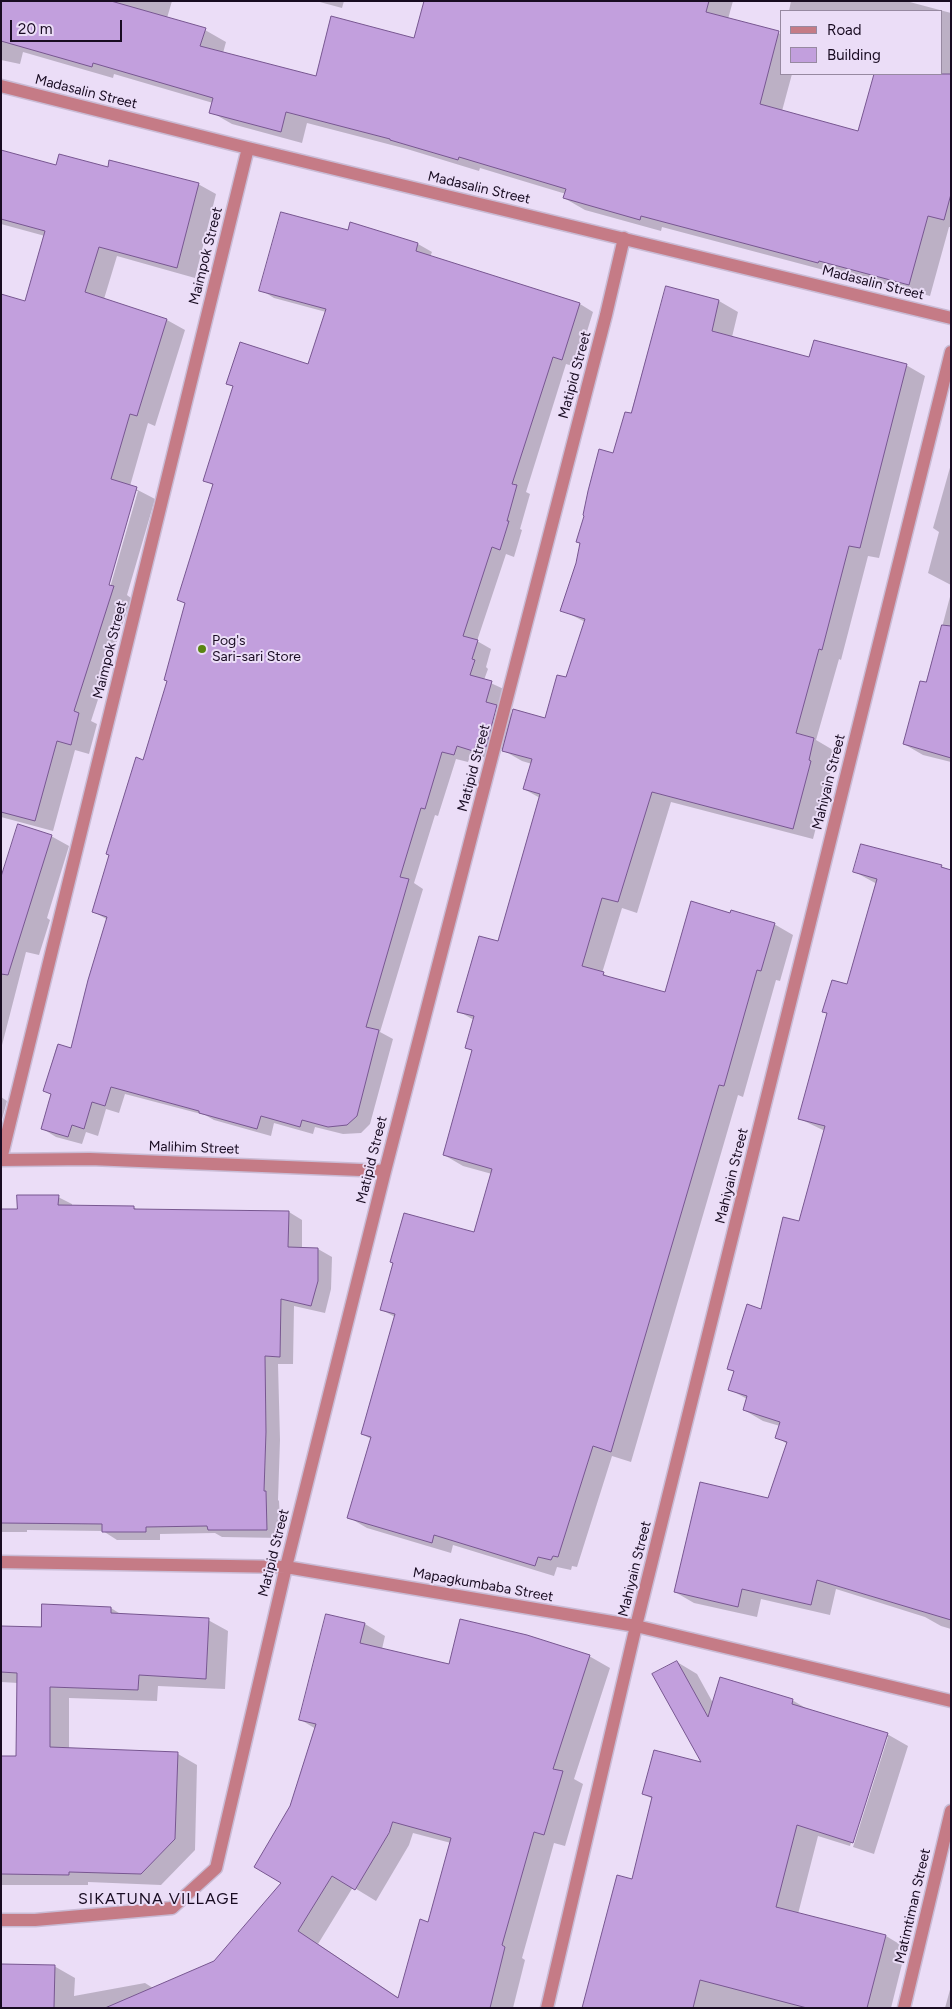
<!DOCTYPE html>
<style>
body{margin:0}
#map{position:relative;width:952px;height:2009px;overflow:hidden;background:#ebddf7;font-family:Figtree,sans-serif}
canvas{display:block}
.frame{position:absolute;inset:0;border:2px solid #180b21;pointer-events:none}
.legend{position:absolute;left:780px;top:10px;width:162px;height:65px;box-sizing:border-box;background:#ebddf7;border:1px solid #9789a1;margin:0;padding:6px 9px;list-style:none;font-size:15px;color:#180b21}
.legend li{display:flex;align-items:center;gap:10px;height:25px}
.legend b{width:25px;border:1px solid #9789a1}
.scale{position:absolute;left:10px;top:20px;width:112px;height:22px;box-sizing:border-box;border:2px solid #180b21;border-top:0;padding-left:6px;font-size:15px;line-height:18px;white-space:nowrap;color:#180b21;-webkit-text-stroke:4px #ebddf7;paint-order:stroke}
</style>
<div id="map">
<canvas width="952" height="2009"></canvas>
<div class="frame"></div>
<ul class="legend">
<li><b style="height:6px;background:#c57b86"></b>Road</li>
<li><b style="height:14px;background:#c29fdd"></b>Building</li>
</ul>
<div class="scale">20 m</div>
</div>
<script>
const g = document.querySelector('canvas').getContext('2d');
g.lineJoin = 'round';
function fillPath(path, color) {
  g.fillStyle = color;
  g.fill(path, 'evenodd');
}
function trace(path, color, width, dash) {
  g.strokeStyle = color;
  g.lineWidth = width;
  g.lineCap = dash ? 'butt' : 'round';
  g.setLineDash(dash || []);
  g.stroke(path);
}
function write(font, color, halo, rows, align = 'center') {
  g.font = font + ' Figtree,sans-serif';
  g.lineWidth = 4;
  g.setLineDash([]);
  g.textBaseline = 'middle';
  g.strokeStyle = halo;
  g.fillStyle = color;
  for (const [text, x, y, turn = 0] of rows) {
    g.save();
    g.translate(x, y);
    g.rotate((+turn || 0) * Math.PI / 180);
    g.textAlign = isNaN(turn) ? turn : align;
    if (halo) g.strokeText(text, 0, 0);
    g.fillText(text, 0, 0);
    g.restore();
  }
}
fillPath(new Path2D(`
 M 1,1 L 172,1 L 167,18 L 205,30 L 226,42 L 223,53 L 317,78 L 415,40 L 425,1 L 733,1 L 728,19 L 781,34 L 781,74 L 792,74 L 782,111 L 859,132 L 875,74 L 941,74 L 941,11 L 789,11 L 791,1 L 906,1 L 951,13 L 951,227 L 949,227 L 930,296 L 840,272 L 839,274 L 662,227 L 661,231 L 585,210 L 564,198 L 566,194 L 480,168 L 479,171 L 407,149 L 307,123 L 302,143 L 232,124 L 211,112 L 213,103 L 114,74 L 113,78 L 23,52 L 20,64 L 1,60 Z
 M 316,1 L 344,1 L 342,8 Z
 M 1,151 L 57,166 L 108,168 L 198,184 L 216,194 L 195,278 L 117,256 L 104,299 L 167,320 L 185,330 L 155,426 L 148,423 L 130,486 L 155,499 L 127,595 L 131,598 L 91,721 L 97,724 L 89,754 L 75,750 L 53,831 L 1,817 L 1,295 L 26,303 L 45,236 L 1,224 ZM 135,491 L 138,491 L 109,591 L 107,591 Z
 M 351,224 L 418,244 L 432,252 L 430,257 L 580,304 L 593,312 L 576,367 L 566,364 L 526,492 L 530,494 L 520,529 L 522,530 L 514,557 L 506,554 L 477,641 L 491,649 L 486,667 L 488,669 L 484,680 L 506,690 L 500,709 L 512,715 L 546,720 L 566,679 L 585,622 L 562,610 L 614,454 L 632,415 L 667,288 L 719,301 L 738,312 L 732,337 L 810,358 L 906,365 L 925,376 L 879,558 L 868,556 L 841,660 L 839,659 L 816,740 L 833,750 L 827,772 L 830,773 L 813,839 L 671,802 L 637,913 L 622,908 L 602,973 L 613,979 L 666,993 L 731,914 L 774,924 L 793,935 L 780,981 L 776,980 L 743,1097 L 738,1095 L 631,1462 L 612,1456 L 577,1567 L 572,1566 L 571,1570 L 557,1567 L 554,1576 L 453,1545 L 451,1553 L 367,1528 L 348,1517 L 371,1439 L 362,1434 L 395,1317 L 382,1310 L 475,1233 L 492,1174 L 463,1166 L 444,1155 L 473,1051 L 466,1047 L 474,1020 L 458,1011 L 499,943 L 540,798 L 524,789 L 532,764 L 522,761 L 501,749 L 500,754 L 490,751 L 487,758 L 471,753 L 468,762 L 456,759 L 438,816 L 435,815 L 414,883 L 423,889 L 380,1032 L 393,1039 L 370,1124 L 361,1133 L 343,1134 L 315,1127 L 313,1134 L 274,1123 L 271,1136 L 214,1120 L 205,1115 L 125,1094 L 119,1113 L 106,1109 L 98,1136 L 86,1132 L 82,1144 L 56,1137 L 43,1129 L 52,1095 L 44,1091 L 57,1045 L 72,1050 L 108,920 L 94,912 L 144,761 L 169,681 L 186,604 L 179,600 L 214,486 L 205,480 L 234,387 L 228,384 L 309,366 L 326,312 L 274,298 L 261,290 L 349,231 Z
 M 951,464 L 951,585 L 928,573 L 939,532 L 933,528 Z
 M 951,593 L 951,762 L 923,755 L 904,744 L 927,684 Z
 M 51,836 L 69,846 L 47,918 L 50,920 L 39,955 L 26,952 L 1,1049 L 1,874 L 3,875 Z
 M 941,866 L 951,871 L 951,1629 L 941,1626 L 925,1617 L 836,1589 L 830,1615 L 761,1599 L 757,1617 L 694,1603 L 675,1592 L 769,1500 L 787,1444 L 777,1437 L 780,1426 L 763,1421 L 744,1410 L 747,1399 L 729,1389 L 735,1372 L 728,1369 L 762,1310 L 800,1222 L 825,1131 L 800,1119 L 828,1014 L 823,1011 L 847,986 L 877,884 L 855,872 Z
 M 1,1097 L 7,1101 L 1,1123 Z
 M 58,1197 L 72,1204 L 72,1206 L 133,1207 L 138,1210 L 289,1212 L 302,1220 L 302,1248 L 318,1249 L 332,1257 L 331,1289 L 325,1313 L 294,1306 L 293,1364 L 278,1364 L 280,1440 L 278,1500 L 279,1501 L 281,1538 L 222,1537 L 215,1533 L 160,1534 L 160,1540 L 117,1540 L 103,1531 L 27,1530 L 27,1532 L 1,1532 L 1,1210 L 18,1210 Z
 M 111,1608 L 122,1615 L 208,1620 L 228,1631 L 225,1689 L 158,1686 L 157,1701 L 69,1698 L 69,1749 L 178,1754 L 197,1765 L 195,1850 L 161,1885 L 88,1882 L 88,1885 L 1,1885 L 1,1756 L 17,1756 L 18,1683 L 1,1682 L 1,1627 L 43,1628 Z
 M 327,1615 L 365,1624 L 385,1636 L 382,1649 L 450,1666 L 589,1656 L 610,1668 L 574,1779 L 583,1784 L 565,1846 L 554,1843 L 522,1958 L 525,1960 L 513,2008 L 1,2008 L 54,1966 L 75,1978 L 74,1996 L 145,1983 L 153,1988 L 215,1962 L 283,1883 L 291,1806 L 316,1729 L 301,1720 ZM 413,1833 L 451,1843 L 429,1923 L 399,1998 L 318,1944 L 353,1887 L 376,1901 L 409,1845 Z
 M 677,1662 L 697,1674 L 713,1703 L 792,1700 L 809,1710 L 887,1734 L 908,1746 L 874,1854 L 853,1847 L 888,1737 L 885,1737 L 850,1846 L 818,1836 L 798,1914 L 886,1936 L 906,1948 L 891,2008 L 584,2008 L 633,1881 L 653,1799 L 643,1794 L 703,1764 Z
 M 951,1986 L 951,2008 L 945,2008 Z`), '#0003');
const building = new Path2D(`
 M 1,1 L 111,1 L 206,28 L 200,46 L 316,76 L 331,16 L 414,38 L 424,1 L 709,1 L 706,12 L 779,31 L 760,104 L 858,131 L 874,74 L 951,74 L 951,194 L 944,220 L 928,216 L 909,285 L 819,261 L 818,263 L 641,216 L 640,220 L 563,198 L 566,189 L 459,157 L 458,160 L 390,140 L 390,139 L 286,112 L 281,132 L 209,113 L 213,98 L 93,63 L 92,67 L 1,41 Z
 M 1,150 L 56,165 L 59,154 L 108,167 L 109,160 L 199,183 L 177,268 L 99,247 L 85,292 L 167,319 L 137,416 L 130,414 L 111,479 L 137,487 L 109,585 L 114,586 L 74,711 L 79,713 L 71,745 L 57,741 L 35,821 L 1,812 L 1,294 L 25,301 L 45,231 L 1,219 Z
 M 281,212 L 348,230 L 350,222 L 418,243 L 416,251 L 580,303 L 562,360 L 553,357 L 512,484 L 517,485 L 507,521 L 509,521 L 500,550 L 492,547 L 463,636 L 478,640 L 472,659 L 475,660 L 470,675 L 492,681 L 486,702 L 497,705 L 486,747 L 476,744 L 473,751 L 457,746 L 454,755 L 442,752 L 425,809 L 421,808 L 400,877 L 409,879 L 366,1027 L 379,1030 L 357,1116 L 347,1125 L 328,1127 L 302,1120 L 300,1127 L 261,1116 L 257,1129 L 199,1113 L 199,1111 L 111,1087 L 105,1106 L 92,1102 L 84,1129 L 72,1125 L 68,1137 L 41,1129 L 51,1094 L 43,1091 L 58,1044 L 71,1048 L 88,980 L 107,917 L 92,912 L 109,855 L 106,854 L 136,757 L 143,760 L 167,681 L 164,680 L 185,603 L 177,600 L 213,484 L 203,481 L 233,386 L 226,384 L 240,342 L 308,364 L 326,309 L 259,291 Z
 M 666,286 L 719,300 L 712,331 L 809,357 L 814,340 L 907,364 L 860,548 L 849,546 L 822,650 L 819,649 L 796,733 L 814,738 L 809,760 L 811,761 L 793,829 L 652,792 L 618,902 L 602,898 L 582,966 L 604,972 L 603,975 L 665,992 L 691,901 L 730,913 L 731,910 L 775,923 L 761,971 L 757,970 L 724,1086 L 719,1085 L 611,1452 L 593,1446 L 558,1557 L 553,1556 L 551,1560 L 538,1557 L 535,1566 L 434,1535 L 432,1543 L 347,1518 L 371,1437 L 361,1434 L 395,1314 L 380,1310 L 393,1263 L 390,1262 L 404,1213 L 474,1232 L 492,1169 L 443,1155 L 472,1050 L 465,1048 L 474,1016 L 457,1012 L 479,936 L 498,941 L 540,794 L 523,789 L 532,759 L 502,751 L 513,709 L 545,718 L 557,675 L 566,677 L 585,619 L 560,611 L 576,563 L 580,543 L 576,542 L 584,516 L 583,515 L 588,491 L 599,449 L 613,453 L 625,412 L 631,413 Z
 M 942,625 L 951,626 L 951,758 L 903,744 L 920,681 L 926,682 Z
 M 18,824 L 52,835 L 8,975 L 1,974 L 1,877 Z
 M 861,844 L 942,865 L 941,867 L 951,870 L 951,1620 L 817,1580 L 811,1605 L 742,1589 L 738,1607 L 674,1592 L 700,1482 L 768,1498 L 787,1442 L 775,1438 L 780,1422 L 743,1410 L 747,1396 L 728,1390 L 734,1371 L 727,1369 L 747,1304 L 761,1309 L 783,1217 L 799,1221 L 825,1126 L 798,1119 L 827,1013 L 822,1012 L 832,980 L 847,984 L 877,879 L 853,872 Z
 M 17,1195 L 59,1195 L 58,1205 L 134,1206 L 134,1209 L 289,1211 L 288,1247 L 318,1248 L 318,1281 L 311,1306 L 281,1299 L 280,1357 L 265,1356 L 266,1432 L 264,1491 L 266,1491 L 267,1530 L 208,1530 L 207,1526 L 146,1527 L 146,1532 L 102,1532 L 102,1524 L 1,1523 L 1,1209 L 17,1209 Z
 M 42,1604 L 111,1607 L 111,1613 L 209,1618 L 206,1679 L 139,1675 L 138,1690 L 50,1687 L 50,1747 L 178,1752 L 175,1839 L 141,1874 L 69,1872 L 69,1875 L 1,1874 L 1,1756 L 16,1756 L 17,1673 L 1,1672 L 1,1626 L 41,1627 Z
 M 326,1614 L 365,1623 L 360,1643 L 449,1664 L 460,1619 L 527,1635 L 590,1655 L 553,1769 L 563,1771 L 544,1835 L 534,1832 L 502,1945 L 505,1947 L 490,2008 L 105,2008 L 214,1961 L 281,1883 L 254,1867 L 290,1806 L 316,1724 L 299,1720 ZM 393,1822 L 451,1838 L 428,1922 L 420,1919 L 398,1998 L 298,1931 L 332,1876 L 355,1890 L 389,1833 Z
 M 677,1661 L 708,1717 L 720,1677 L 793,1699 L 792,1704 L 888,1733 L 853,1843 L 797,1825 L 776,1907 L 886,1935 L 867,2008 L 807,2008 L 700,1980 L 693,2008 L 582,2008 L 617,1875 L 632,1879 L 652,1797 L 642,1794 L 654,1750 L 701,1762 L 652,1674 Z
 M 1,1964 L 55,1965 L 54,2008 L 1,2008 Z`);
fillPath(building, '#c29fdd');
trace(building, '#775690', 1);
const minor = new Path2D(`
 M 1,86 L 248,148 L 951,318
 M 1,1159 L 248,148
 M 1,1160 L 90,1159 L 385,1171
 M 1,1562 L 286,1567 L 636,1626 L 951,1701
 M 1,1920 L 35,1920 L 172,1908 L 216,1868 L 286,1567 L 385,1171 L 606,315 L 624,238
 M 547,2008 L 636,1626 L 951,352
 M 904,2008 L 951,1811`);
trace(minor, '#c9bbd5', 15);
trace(minor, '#c57b86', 12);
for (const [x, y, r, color] of [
 [202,649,5,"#598512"]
]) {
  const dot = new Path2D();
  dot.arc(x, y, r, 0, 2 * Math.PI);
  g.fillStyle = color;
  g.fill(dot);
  trace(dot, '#ebddf7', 2);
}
write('14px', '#180b21', '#ebddf7', [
 ["Madasalin Street",86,92,14],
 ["Madasalin Street",479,188,13],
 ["Maimpok Street",206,256,-76],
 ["Madasalin Street",873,283,14],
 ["Matipid Street",575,375,-75],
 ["Maimpok Street",110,650,-76],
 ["Matipid Street",474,768,-75],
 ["Mahiyain Street",829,782,-76],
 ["Malihim Street",194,1148,2],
 ["Matipid Street",372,1160,-76],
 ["Mahiyain Street",732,1176,-76],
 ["Matipid Street",274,1553,-76],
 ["Mahiyain Street",635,1569,-76],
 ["Mapagkumbaba Street",483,1585,10],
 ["Matimtiman Street",913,1906,-77]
]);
write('14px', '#180b21', '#ebddf7', [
 ["Pog's",212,641],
 ["Sari-sari Store",212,657]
], 'left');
g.letterSpacing = '1px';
write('16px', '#180b21', '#ebddf7', [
 ["SIKATUNA VILLAGE",159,1899]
]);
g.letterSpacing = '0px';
</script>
